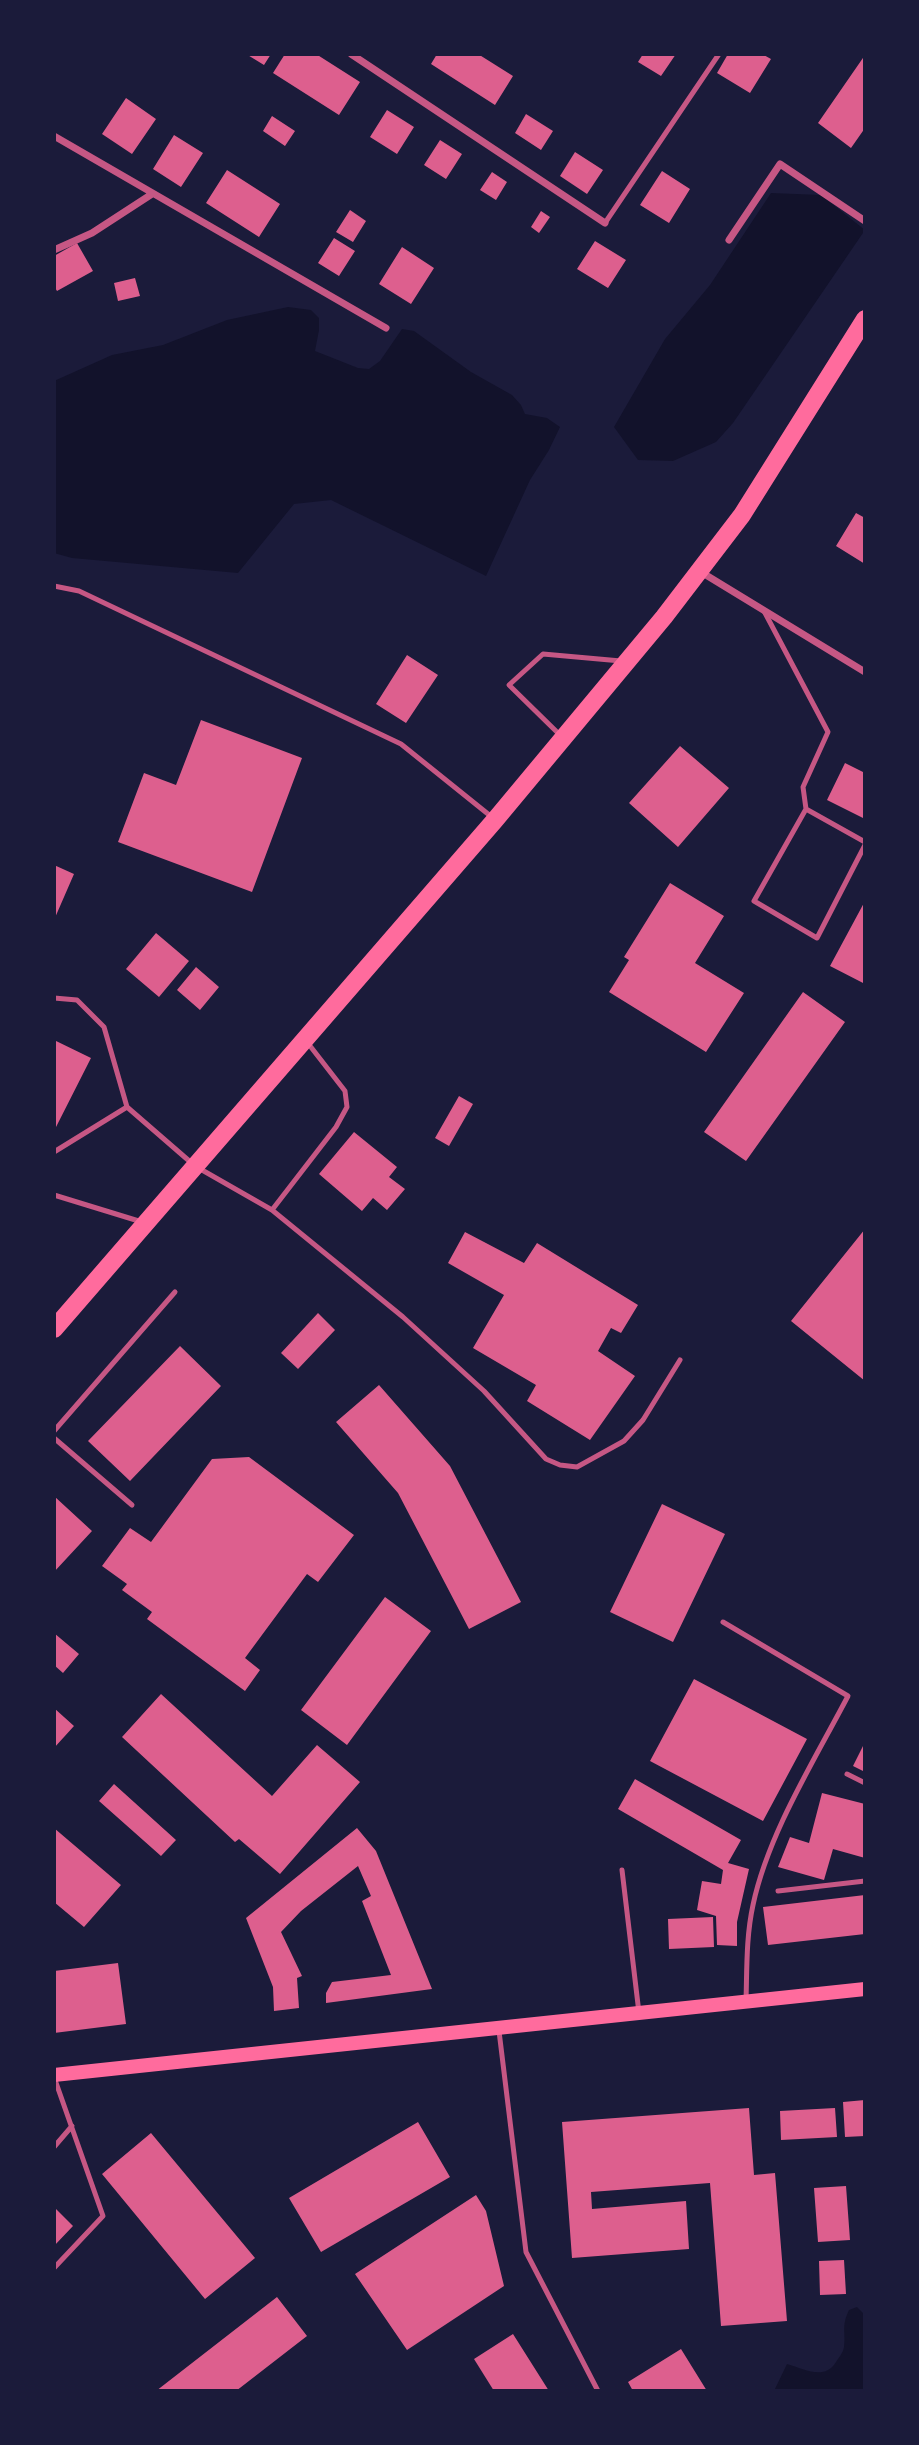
<!DOCTYPE html>
<style>
body{margin:0}
#map{position:relative;width:919px;height:2445px;overflow:hidden;background:#1b1b3a;font-family:Commissioner,sans-serif}
canvas{display:block}
.frame{position:absolute;inset:0;border:56px solid #1b1b3a;pointer-events:none}
</style>
<div id="map">
<canvas width="919" height="2445"></canvas>
<div class="frame"></div>
</div>
<script>
const g = document.querySelector('canvas').getContext('2d');
g.lineJoin = 'round';
function fillPath(path, color) {
  g.fillStyle = color;
  g.fill(path, 'evenodd');
}
function trace(path, color, width, dash) {
  g.strokeStyle = color;
  g.lineWidth = width;
  g.lineCap = dash ? 'butt' : 'round';
  g.setLineDash(dash || []);
  g.stroke(path);
}
fillPath(new Path2D(`
 M 771,193 L 821,195 L 865,230 L 733,423 L 716,442 L 673,461 L 638,460 L 614,427 L 665,339 L 710,285 Z
 M 288,307 L 311,310 L 319,318 L 319,330 L 315,351 L 358,368 L 369,369 L 380,361 L 402,329 L 414,331 L 471,372 L 512,395 L 521,405 L 525,414 L 547,418 L 560,427 L 549,450 L 530,480 L 486,576 L 331,500 L 294,504 L 238,573 L 72,558 L 54,553 L 54,381 L 112,355 L 163,345 L 227,320 Z
 M 857,2307 L 865,2315 L 865,2391 L 774,2391 L 787,2364 C 805,2369 824,2381 836,2362 C 839,2357 843,2353 844,2347 C 846,2331 841,2327 849,2310 Z`), '#12122b');
fillPath(new Path2D(`
 M 246,54 L 271,54 L 264,65 Z
 M 285,54 L 316,54 L 360,82 L 339,115 L 273,73 Z
 M 437,54 L 478,54 L 513,76 L 495,105 L 431,64 Z
 M 643,54 L 676,54 L 661,76 L 638,62 Z
 M 728,54 L 762,54 L 771,59 L 750,93 L 717,73 Z
 M 865,55 L 865,128 L 851,148 L 818,123 Z
 M 126,98 L 156,119 L 132,154 L 102,134 Z
 M 387,110 L 414,127 L 397,154 L 370,137 Z
 M 526,114 L 553,131 L 541,150 L 515,133 Z
 M 272,116 L 295,131 L 285,146 L 263,131 Z
 M 174,135 L 203,153 L 181,187 L 153,169 Z
 M 440,140 L 462,154 L 446,179 L 424,165 Z
 M 575,152 L 603,170 L 587,194 L 560,176 Z
 M 227,170 L 280,204 L 259,237 L 206,203 Z
 M 662,171 L 690,189 L 669,223 L 640,205 Z
 M 492,172 L 507,182 L 496,200 L 480,190 Z
 M 350,210 L 366,221 L 353,242 L 336,232 Z
 M 541,211 L 550,217 L 539,233 L 531,227 Z
 M 334,238 L 355,251 L 339,276 L 318,263 Z
 M 595,241 L 626,260 L 608,288 L 577,269 Z
 M 77,243 L 93,271 L 57,291 L 54,286 L 54,256 Z
 M 402,247 L 434,268 L 411,304 L 379,284 Z
 M 135,278 L 140,296 L 118,301 L 114,283 Z
 M 856,513 L 865,518 L 865,564 L 836,546 Z
 M 407,655 L 438,675 L 406,723 L 376,704 Z
 M 201,720 L 302,758 L 252,892 L 118,842 L 144,773 L 176,785 Z
 M 680,746 L 729,788 L 678,847 L 629,803 Z
 M 845,763 L 865,773 L 865,819 L 827,800 Z
 M 54,865 L 74,874 L 54,920 Z
 M 670,883 L 724,916 L 695,963 L 744,993 L 706,1052 L 609,992 L 629,960 L 624,957 Z
 M 865,901 L 865,984 L 830,966 Z
 M 156,933 L 189,961 L 159,997 L 126,969 Z
 M 196,967 L 219,987 L 200,1010 L 177,990 Z
 M 803,992 L 845,1022 L 746,1161 L 704,1132 Z
 M 54,1040 L 91,1058 L 54,1131 Z
 M 459,1096 L 473,1104 L 449,1146 L 435,1138 Z
 M 354,1132 L 397,1167 L 389,1177 L 405,1189 L 387,1210 L 373,1198 L 362,1211 L 319,1174 Z
 M 865,1229 L 865,1381 L 791,1321 Z
 M 465,1232 L 524,1263 L 537,1243 L 638,1305 L 621,1333 L 611,1328 L 598,1351 L 635,1376 L 590,1440 L 527,1401 L 536,1385 L 473,1348 L 504,1295 L 448,1263 Z
 M 318,1313 L 335,1330 L 298,1369 L 281,1353 Z
 M 180,1346 L 221,1386 L 130,1481 L 88,1441 Z
 M 379,1385 L 450,1466 L 521,1602 L 469,1629 L 398,1493 L 336,1422 Z
 M 249,1457 L 354,1535 L 318,1582 L 307,1574 L 245,1658 L 260,1670 L 245,1691 L 147,1619 L 152,1612 L 122,1590 L 127,1584 L 102,1566 L 130,1528 L 151,1542 L 212,1459 Z
 M 54,1496 L 92,1531 L 54,1572 Z
 M 662,1504 L 725,1534 L 673,1642 L 610,1612 Z
 M 385,1597 L 431,1631 L 347,1745 L 301,1710 Z
 M 54,1633 L 79,1654 L 63,1673 L 54,1665 Z
 M 694,1679 L 807,1739 L 763,1821 L 650,1761 Z
 M 161,1694 L 272,1796 L 317,1745 L 360,1782 L 280,1874 L 239,1839 L 235,1842 L 122,1737 Z
 M 54,1708 L 74,1726 L 54,1748 Z
 M 865,1742 L 865,1772 L 853,1766 Z
 M 635,1779 L 741,1840 L 728,1863 L 749,1869 L 737,1922 L 737,1946 L 717,1945 L 716,1916 L 697,1910 L 702,1881 L 721,1884 L 723,1870 L 618,1809 Z
 M 114,1784 L 176,1840 L 161,1856 L 99,1801 Z
 M 822,1793 L 865,1804 L 865,1858 L 833,1849 L 824,1880 L 778,1867 L 790,1837 L 809,1843 Z
 M 54,1828 L 121,1885 L 84,1927 L 54,1902 Z
 M 357,1828 L 376,1851 L 432,1989 L 326,2003 L 326,1993 L 332,1982 L 391,1975 L 362,1901 L 371,1896 L 358,1866 L 301,1911 L 281,1932 L 302,1976 L 297,1978 L 299,2008 L 274,2011 L 273,1987 L 246,1918 Z
 M 865,1895 L 865,1934 L 768,1945 L 763,1907 Z
 M 713,1917 L 714,1947 L 669,1949 L 668,1919 Z
 M 118,1963 L 126,2024 L 54,2033 L 54,1971 Z
 M 865,2100 L 865,2136 L 845,2137 L 843,2102 Z
 M 749,2108 L 754,2175 L 775,2173 L 787,2321 L 721,2326 L 710,2183 L 591,2192 L 592,2209 L 686,2201 L 689,2249 L 572,2258 L 562,2122 Z
 M 835,2108 L 837,2137 L 781,2140 L 780,2111 Z
 M 418,2122 L 450,2177 L 321,2252 L 289,2198 Z
 M 151,2133 L 255,2258 L 205,2299 L 102,2174 Z
 M 846,2186 L 850,2240 L 818,2242 L 814,2188 Z
 M 476,2195 L 486,2211 L 504,2286 L 407,2350 L 355,2274 Z
 M 54,2207 L 73,2226 L 54,2246 Z
 M 844,2260 L 846,2294 L 820,2295 L 819,2261 Z
 M 277,2297 L 307,2336 L 236,2391 L 156,2391 Z
 M 513,2334 L 549,2391 L 494,2391 L 474,2359 Z
 M 681,2349 L 707,2391 L 633,2391 L 628,2382 Z`), '#dd5f8e');
trace(new Path2D(`
 M 605,223 L 719,54
 M 54,586 L 79,591 L 401,744 L 493,818
 M 764,611 L 828,732 L 803,787 L 806,809 L 754,901 L 817,938 L 865,845
 M 561,736 L 509,685 L 543,654 L 621,661
 M 806,809 L 865,842
 M 54,998 L 77,1000 L 104,1027 L 127,1107 L 195,1166 L 272,1210 L 336,1127 L 347,1107 L 345,1091 L 307,1042
 M 54,1152 L 127,1107
 M 54,1195 L 142,1222
 M 272,1210 L 403,1317 L 484,1391 L 546,1459 L 560,1465 L 577,1467 L 624,1441 L 643,1420 L 680,1360
 M 54,1431 L 175,1292
 M 54,1438 L 132,1505
 M 723,1622 L 848,1696 C 814,1761 768,1834 753,1905 C 746,1937 747,1969 746,2001
 M 847,1774 L 865,1783
 M 622,1870 L 639,2013
 M 778,1891 L 865,1881
 M 499,2031 L 526,2252 L 598,2391
 M 54,2077 L 103,2216 L 54,2268
 M 54,2147 L 72,2126`), '#c65784', 5);
trace(new Path2D(`
 M 351,54 L 605,223
 M 54,136 L 386,328
 M 729,240 L 780,164 L 865,221
 M 54,250 L 92,233 L 152,194
 M 701,572 L 865,672`), '#c65784', 7);
trace(new Path2D(`
 M 54,2075 L 865,1989`), '#ff6b9d', 14);
trace(new Path2D(`
 M 54,1329 L 495,820 L 664,617 L 742,515 L 865,319`), '#ff6b9d', 18);
</script>
